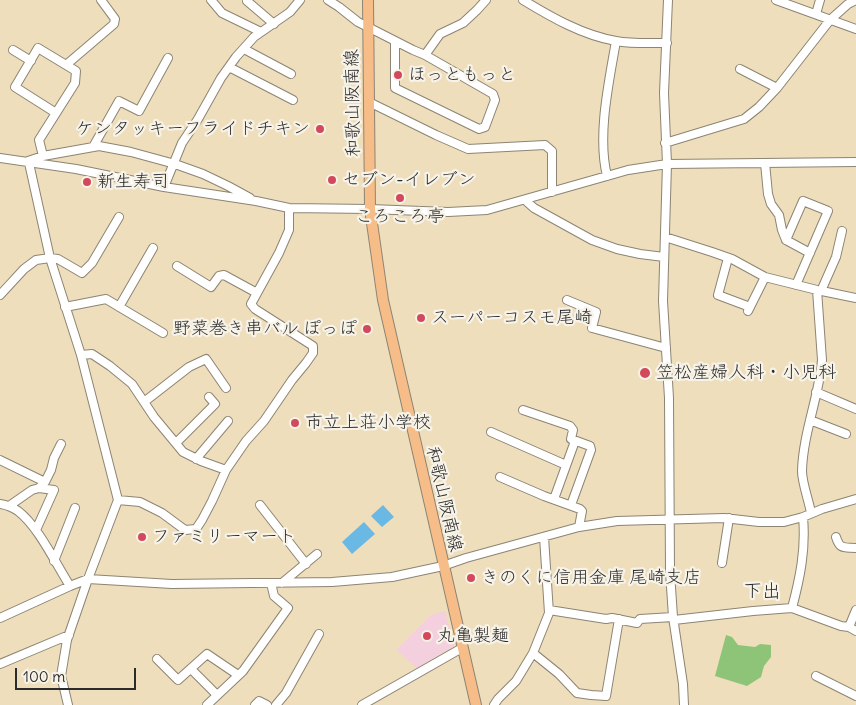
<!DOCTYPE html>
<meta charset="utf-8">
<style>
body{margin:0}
#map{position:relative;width:856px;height:705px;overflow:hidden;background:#eedebc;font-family:Delius,sans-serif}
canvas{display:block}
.scale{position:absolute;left:15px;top:668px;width:121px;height:22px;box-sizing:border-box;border:2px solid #2b2b2b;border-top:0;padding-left:6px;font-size:15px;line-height:18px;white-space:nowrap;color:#2b2b2b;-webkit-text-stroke:4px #f7f3e8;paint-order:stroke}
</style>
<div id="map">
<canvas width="856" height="705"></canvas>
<div class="scale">100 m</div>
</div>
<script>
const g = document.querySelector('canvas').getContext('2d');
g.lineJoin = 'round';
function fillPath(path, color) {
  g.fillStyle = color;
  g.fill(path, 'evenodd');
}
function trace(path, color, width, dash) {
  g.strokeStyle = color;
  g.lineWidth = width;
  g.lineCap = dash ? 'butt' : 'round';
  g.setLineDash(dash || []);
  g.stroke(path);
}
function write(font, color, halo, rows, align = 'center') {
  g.font = font + ' Delius,"Klee One",sans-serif';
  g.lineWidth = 4.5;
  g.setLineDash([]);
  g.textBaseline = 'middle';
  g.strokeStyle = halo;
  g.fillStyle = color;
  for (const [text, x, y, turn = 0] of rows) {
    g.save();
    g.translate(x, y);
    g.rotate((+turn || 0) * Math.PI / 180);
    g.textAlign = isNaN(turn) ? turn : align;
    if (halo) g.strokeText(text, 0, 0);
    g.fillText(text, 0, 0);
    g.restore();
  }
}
fillPath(new Path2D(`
 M 445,611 L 454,646 L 417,668 L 396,650 L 431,615 Z`), '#f4cfdd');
fillPath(new Path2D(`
 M 726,635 L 732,637 L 738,645 L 755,647 L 760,644 L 771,645 L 771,657 L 764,666 L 761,677 L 747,686 L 715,676 Z`), '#8ec477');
fillPath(new Path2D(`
 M 383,505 L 394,517 L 382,527 L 371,516 Z
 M 364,522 L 375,534 L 352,554 L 342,542 Z`), '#69b9e4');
const minor = new Path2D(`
 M 211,0 L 222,13 L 261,32
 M 328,0 L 339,7 L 358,22 L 413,50 L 425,55 L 440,34 L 463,23 L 477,10 L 486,0
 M 523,0 C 551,17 582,35 616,41 C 632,44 650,43 667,43
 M 668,0 L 664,93 L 667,164 L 663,301 L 669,398 L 670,572 L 673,617 L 683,684 L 684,705
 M 776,0 L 856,29
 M 247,1 L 274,24
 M 816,14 L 820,0
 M 395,41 L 395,88 L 479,129 L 485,127 L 495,100 L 493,94 L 425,55
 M 244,49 L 291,74
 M 13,50 L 31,61
 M 66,65 L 114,24 L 115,19 L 101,0
 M 229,67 L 293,100
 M 740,69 L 777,88
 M 369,102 L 436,135 L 468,149 L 545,145 L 552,151 L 552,192
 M 665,143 L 744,119 L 759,107 L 777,88 L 830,20 L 848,4 L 856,0
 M 93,147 L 119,101 L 139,111 L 168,58
 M 43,156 L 39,140 L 75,83 L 76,71 L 38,48 L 15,87 L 56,113
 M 0,158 L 76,169 L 164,187 L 256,201 L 289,208 L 370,209 L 448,212 L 487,210 L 607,176 L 628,170 L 667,164 L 856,162
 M 28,161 L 43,156 L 99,146 L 131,152 L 175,164 L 203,174 L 228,186 L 250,198
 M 29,163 L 50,258 L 81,355 L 118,500 L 88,579 L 67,640 L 61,676 L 64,688 L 68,705
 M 765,163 L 768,194 L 771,204 L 779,215 L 782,230 L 786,240
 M 607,176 C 597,135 609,82 616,41
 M 164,187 L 182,143 L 198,119 L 221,78 L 236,57 L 254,37 L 290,12 L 300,0
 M 525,200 L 534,208 L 592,240 L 617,249 L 640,254 L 664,257
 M 665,237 L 712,252 L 732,259 L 765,277 L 817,290 L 856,298
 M 728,258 L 718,295 L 750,307
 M 177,266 L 211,287 L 219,276 L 224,275 L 257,293
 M 796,285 L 828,211 L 803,201 L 786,240 L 810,253
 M 821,291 L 836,257 L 842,231
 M 0,295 L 24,269 L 36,260 L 50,258 L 58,259 L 82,273 L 92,263 L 119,217
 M 567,300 L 596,312 L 592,328 L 666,348
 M 65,307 L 106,299 L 163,333
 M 119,307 L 153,248
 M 748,311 L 765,277
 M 81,355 L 92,354 L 110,366 L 132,384 L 154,417 L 183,452 L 201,461 L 226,470
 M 816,392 L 856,409
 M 144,402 L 189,367 L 206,359 L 226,388
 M 523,410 L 570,426 L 573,430 L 571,439 L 590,446 L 591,450 L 571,505
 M 810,420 L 846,434
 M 491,432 L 566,465
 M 176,443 L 215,404 L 209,397
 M 196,459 L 228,421
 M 0,460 L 45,482
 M 500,477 L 544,496 L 580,509 L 582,511 L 579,527
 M 554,499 L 575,441
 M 118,500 L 140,502 L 162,513 L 185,530 L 196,529 L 202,520 L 212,501 L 226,470 L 246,441 L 264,421 L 292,380 L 306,363 L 313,353 L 313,346 L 255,309 L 251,304 L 279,253 L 289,230 L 289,208
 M 0,504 C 7,505 12,507 18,511 C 38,526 56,564 70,586
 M 260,505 L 306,564
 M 9,506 L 32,490 L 39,488 L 45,482 L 51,470 L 54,458 L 61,444
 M 811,513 C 809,501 802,483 802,471 C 803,433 819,397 822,360 L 817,290
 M 36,530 L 54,490 L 39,488
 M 836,537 C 840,550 844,547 856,548
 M 54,561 L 75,508
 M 722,563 L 729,518
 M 282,583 L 317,554
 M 792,608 C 800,578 806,549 803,517
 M 549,610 L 606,619 L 612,618 L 637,623 L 640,619 L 673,617
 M 0,618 L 70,586 L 88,579 L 172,584 L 332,582 L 392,577 L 443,566 L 466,558 L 579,527 L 617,521 L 724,518 L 759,522 L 784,522 L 803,517 L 822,509 L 856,499
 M 674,620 L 753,611 L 792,608 L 841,626 L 849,627 L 856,631
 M 849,627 L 856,610
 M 533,653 L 559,674 L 577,693 L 591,695 L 606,696 L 619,619
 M 157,659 L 178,680 L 207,654 L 238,675
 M 0,664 L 69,635
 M 191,669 L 217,695
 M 816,676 L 856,696
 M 207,705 L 243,671 L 288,608 L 274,596 L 271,583
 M 255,705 L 259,701 L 267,705
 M 276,705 L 286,693 L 319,634
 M 362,705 L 462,648
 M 494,705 L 498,699 L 516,681 L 533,653 L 549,613 L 544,537`);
const major = new Path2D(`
 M 368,0 L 370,209 L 383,300 L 476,705`);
trace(minor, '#8c8474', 10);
trace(major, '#8c8474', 12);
trace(minor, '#fff', 8);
trace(major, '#f7bd88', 10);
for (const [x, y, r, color] of [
 [398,75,5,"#d1495b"],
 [320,129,5,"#d1495b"],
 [332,180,5,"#d1495b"],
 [87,182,5,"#d1495b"],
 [400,198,5,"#d1495b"],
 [421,318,5,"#d1495b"],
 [367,329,5,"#d1495b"],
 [645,373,6,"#d1495b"],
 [295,423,5,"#d1495b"],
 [142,537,5,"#d1495b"],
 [471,578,5,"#d1495b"],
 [427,636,5,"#d1495b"]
]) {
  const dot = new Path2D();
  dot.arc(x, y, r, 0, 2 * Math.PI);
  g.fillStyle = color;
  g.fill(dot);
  trace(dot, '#f7f3e8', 2);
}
write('18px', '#2b2b2b', '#f7f3e8', [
 ["ほっともっと",408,75],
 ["ケンタッキーフライドチキン",310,129,"right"],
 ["セブン-イレブン",342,180],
 ["新生寿司",97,182],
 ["ころころ亭",400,217,"center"],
 ["スーパーコスモ尾崎",431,318],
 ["野菜巻き串バル ぽっぽ",357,329,"right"],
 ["笠松産婦人科・小児科",656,373],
 ["市立上荘小学校",305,423],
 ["ファミリーマート",152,537],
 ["きのくに信用金庫 尾崎支店",481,578],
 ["丸亀製麺",437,636]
], 'left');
write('18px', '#2b2b2b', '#f7f3e8', [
 ["和歌山阪南線",353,103,-91],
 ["和歌山阪南線",444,499,77]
]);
write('19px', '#2b2b2b', '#f7f3e8', [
 ["下出",762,592]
]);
</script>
